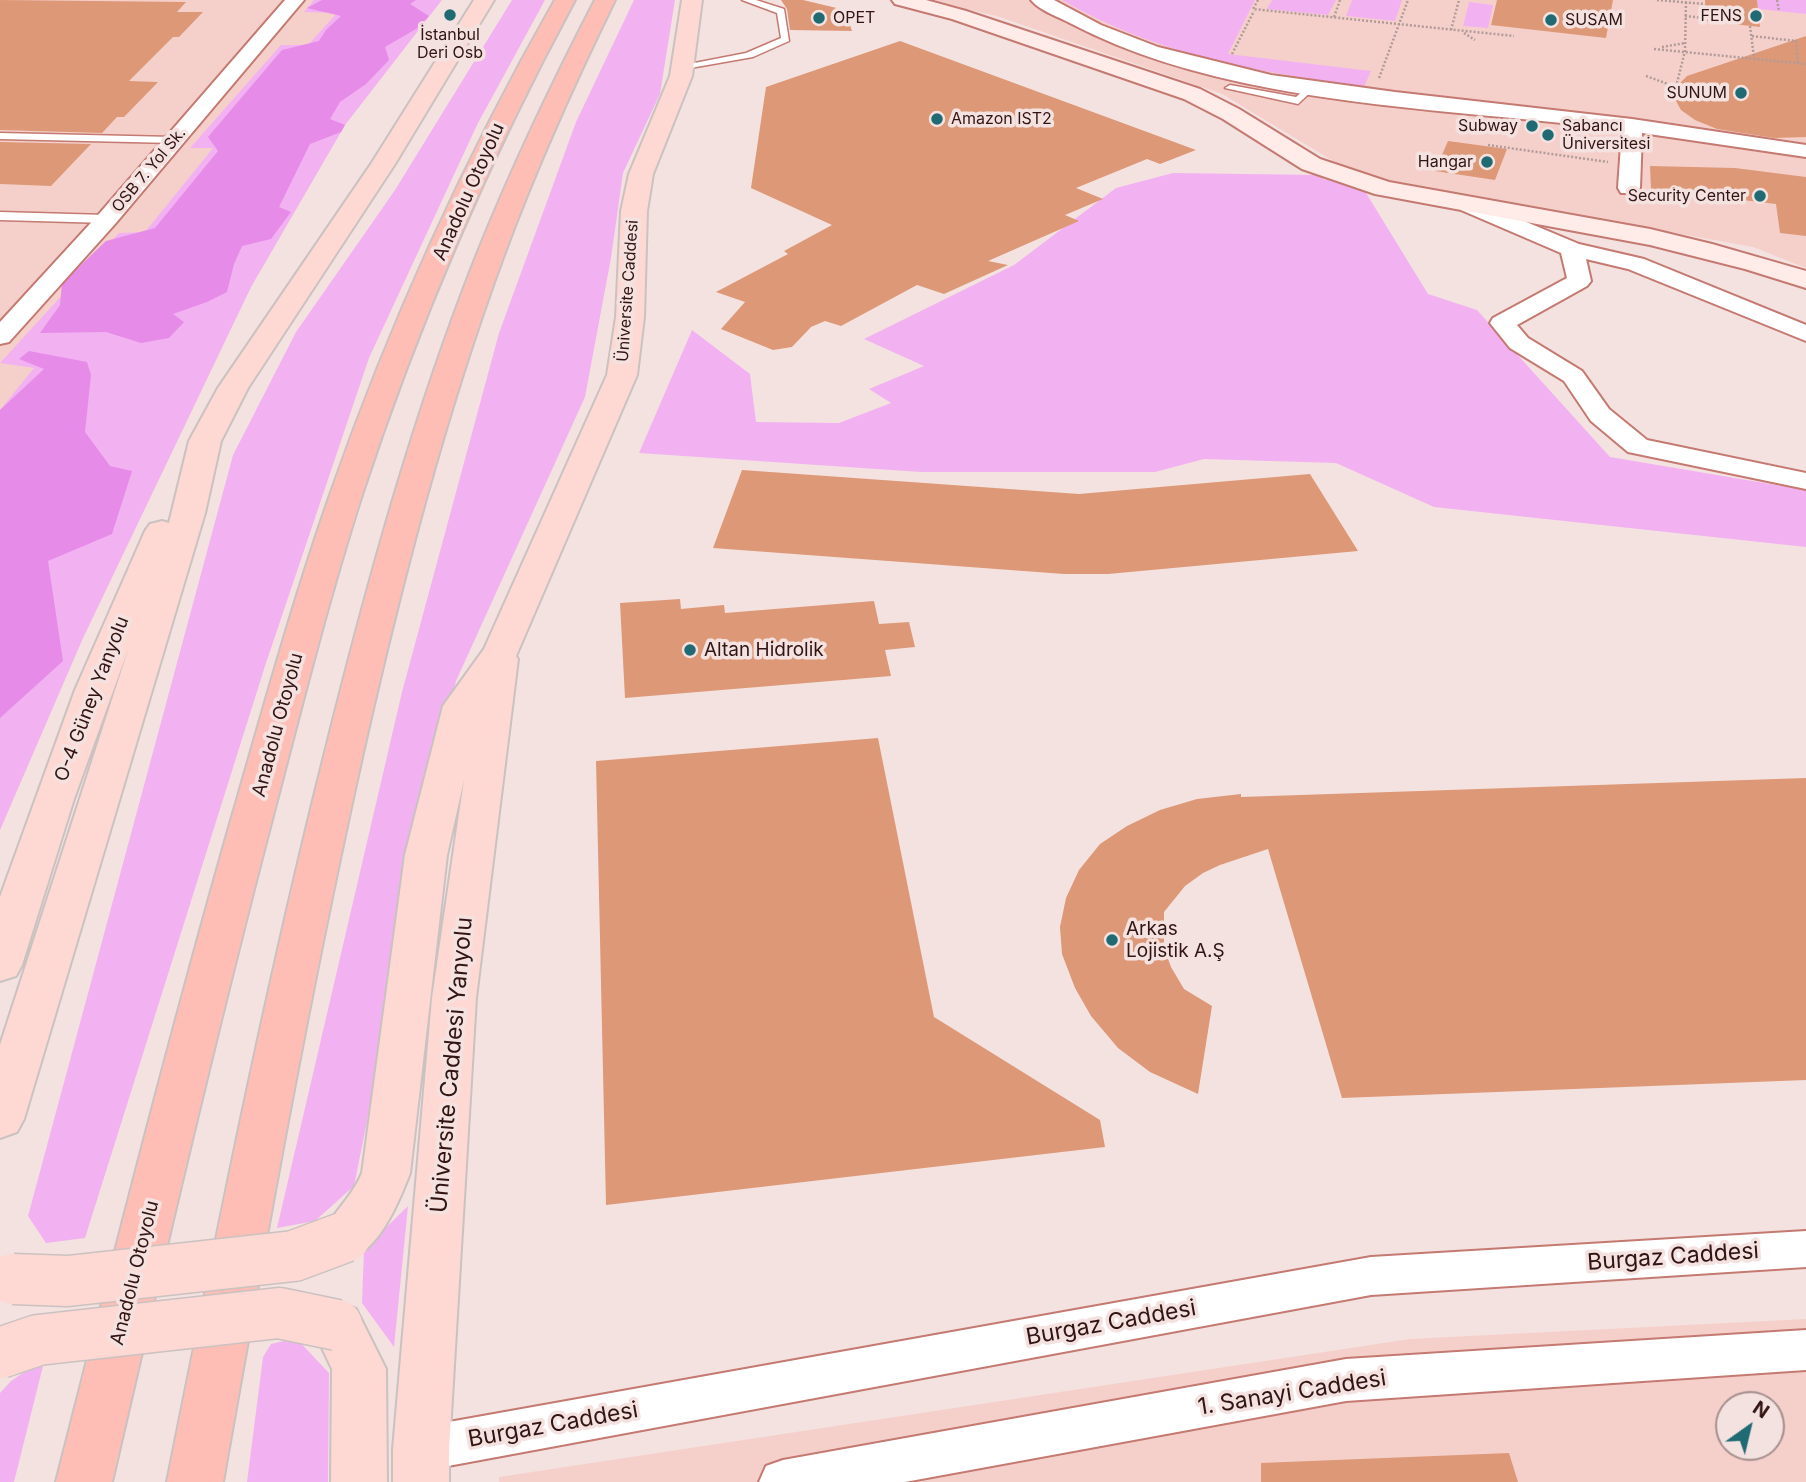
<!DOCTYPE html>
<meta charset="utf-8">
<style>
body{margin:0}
#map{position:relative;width:1806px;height:1482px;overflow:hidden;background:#f4e2e0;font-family:Inter,sans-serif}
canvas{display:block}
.north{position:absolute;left:1715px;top:1391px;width:70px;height:70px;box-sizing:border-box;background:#f4e2e0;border:2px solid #a6908e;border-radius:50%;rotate:34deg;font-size:19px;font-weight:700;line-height:28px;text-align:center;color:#321512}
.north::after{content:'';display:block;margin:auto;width:24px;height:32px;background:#1f6a73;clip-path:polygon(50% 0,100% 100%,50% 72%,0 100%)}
</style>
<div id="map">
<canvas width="1806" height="1482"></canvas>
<div class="north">N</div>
</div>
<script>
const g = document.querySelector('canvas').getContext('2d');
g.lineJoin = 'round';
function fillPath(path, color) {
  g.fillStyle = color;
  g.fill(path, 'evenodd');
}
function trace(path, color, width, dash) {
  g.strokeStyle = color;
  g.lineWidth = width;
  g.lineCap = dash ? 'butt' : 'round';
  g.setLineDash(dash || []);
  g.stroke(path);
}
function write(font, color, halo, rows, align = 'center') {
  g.font = font + ' Inter,sans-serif';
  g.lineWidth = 7;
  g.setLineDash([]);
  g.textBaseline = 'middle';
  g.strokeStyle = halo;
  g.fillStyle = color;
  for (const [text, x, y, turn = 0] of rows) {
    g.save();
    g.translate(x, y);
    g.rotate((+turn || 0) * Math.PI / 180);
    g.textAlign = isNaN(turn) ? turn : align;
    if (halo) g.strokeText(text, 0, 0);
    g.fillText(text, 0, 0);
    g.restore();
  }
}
fillPath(new Path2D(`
 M 0,0 L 434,0 L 429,16 L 345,125 L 251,287 L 83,638 L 0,830 Z
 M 925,0 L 1806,0 L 1806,268 L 1753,247 L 1358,176 L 1222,94 L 997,16 Z
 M 1806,1319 L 1806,1482 L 499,1482 L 499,1477 L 1410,1339 ZM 1729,1405 L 1771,1405 L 1771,1447 L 1729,1447 Z`), '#f5d0cb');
fillPath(new Path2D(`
 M 314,0 L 442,0 L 345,125 L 251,287 L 83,638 L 0,830 L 0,410 L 34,368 L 0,363 L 119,233 L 145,232 L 213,148 L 190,148 L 281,45 L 308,45 L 337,13 L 304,12 Z
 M 512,0 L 545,0 L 477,125 L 369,358 L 265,666 L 85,1238 L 46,1243 L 28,1216 L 233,455 L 296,332 L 395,190 Z
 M 634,0 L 675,0 L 660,94 L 623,173 L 611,258 L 585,397 L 456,681 L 354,1186 L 315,1221 L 277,1228 L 402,692 L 499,333 L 576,122 Z
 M 1062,0 L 1255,0 L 1228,54 L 1371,71 L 1364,87 C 1255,71 1159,56 1062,0 Z
 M 1272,0 L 1336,0 L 1328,15 L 1267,9 Z
 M 1352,0 L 1402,0 L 1395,21 L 1346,16 Z
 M 1757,0 L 1806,0 L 1806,14 L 1758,9 Z
 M 1469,2 L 1493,5 L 1488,28 L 1463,26 Z
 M 1173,173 L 1319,175 L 1323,179 L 1363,188 L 1428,294 L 1477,310 L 1610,457 L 1806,490 L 1806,547 L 1434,507 L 1336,463 L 1204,459 L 1155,472 L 921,472 L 639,453 L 692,330 L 750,374 L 756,422 L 839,423 L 891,403 L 869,389 L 924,366 L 864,339 L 1014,265 L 1116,188 Z
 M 408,1206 L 394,1347 L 362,1303 L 364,1249 Z
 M 296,1338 L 329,1373 L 328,1482 L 247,1482 L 263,1357 L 271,1344 Z
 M 45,1358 L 14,1482 L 0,1482 L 0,1393 L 11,1381 Z`), '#f2b2f2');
fillPath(new Path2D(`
 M 322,0 L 416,0 L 410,4 L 429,16 L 416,29 L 385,47 L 389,60 L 366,84 L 340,102 L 330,119 L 345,125 L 341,132 L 310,144 L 279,207 L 291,212 L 271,239 L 242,246 L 234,264 L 227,292 L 207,302 L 173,314 L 184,322 L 169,338 L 141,343 L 106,332 L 40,333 L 60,305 L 62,283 L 106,241 L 155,228 L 218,151 L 208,137 L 282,50 L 319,41 L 326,30 L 341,16 L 307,8 Z
 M 29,351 L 87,362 L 91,375 L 85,432 L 110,466 L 132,471 L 112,534 L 48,561 L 63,661 L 0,718 L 0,410 L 44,369 L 19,359 Z`), '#e68be8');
fillPath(new Path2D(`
 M 0,0 L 186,2 L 177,12 L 203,12 L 179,37 L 173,37 L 129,81 L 158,82 L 124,117 L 117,117 L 102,133 L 0,130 Z
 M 781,0 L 803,0 L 845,10 L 852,31 L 790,30 L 787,9 Z
 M 1497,0 L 1613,0 L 1606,38 L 1491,25 Z
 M 1705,0 L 1757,0 L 1760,27 L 1706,21 Z
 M 1806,36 L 1806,137 L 1774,138 L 1717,129 L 1695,120 L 1681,110 L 1675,99 L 1676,87 L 1687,76 Z
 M 900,41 L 1196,150 L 1160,164 L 1147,159 L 1076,188 L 1103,199 L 1065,215 L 1079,221 L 988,261 L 1008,265 L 944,294 L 917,285 L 841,326 L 825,321 L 811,327 L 792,347 L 773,350 L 721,329 L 745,302 L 716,292 L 788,254 L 784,251 L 832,225 L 751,188 L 766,87 Z
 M 1448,141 L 1507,149 L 1495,180 L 1435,171 Z
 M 0,142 L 91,144 L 51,186 L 0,184 Z
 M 1650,166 L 1735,168 L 1806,177 L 1806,236 L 1780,233 L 1776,204 L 1651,189 Z
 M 742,470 L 1079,494 L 1310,474 L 1358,551 L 1108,574 L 1064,574 L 713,548 Z
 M 680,599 L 681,609 L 724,605 L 725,613 L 874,601 L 879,624 L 909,622 L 915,647 L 885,650 L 891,676 L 625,698 L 620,603 Z
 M 878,738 L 934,1017 L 1100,1120 L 1105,1147 L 606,1205 L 596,761 Z
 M 1806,778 L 1806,1080 L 1342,1098 L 1268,849 L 1220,865 L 1203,873 L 1185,886 L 1164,912 L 1164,948 L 1171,967 L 1184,989 L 1212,1006 L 1198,1094 L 1150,1072 L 1118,1048 L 1091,1016 L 1075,988 L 1062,954 L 1060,927 L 1066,898 L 1079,870 L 1100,844 L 1127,826 L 1160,810 L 1197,799 L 1241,794 L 1241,797 Z
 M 1509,1453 L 1518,1482 L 1261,1482 L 1261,1463 Z`), '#dd9877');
const lane = new Path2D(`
 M 742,0 L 756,0 L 784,9 L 789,41 L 753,57 L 679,70 L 679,66 L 746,53 L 781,38 L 777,13 Z
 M 1311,84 L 1316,87 L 1298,104 L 1225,88 L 1230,85 L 1296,97 Z
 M 0,133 L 173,137 L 178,140 L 173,143 L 0,139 Z
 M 0,212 L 107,215 L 113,219 L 107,223 L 0,220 Z`);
const street = new Path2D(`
 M 285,0 L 304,0 L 115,224 L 9,342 L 0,344 L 0,322 L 99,214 Z
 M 1031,0 L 1054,0 L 1101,25 L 1158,47 L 1271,75 L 1395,92 L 1632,119 L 1806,145 L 1806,157 L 1642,133 L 1640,188 L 1637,193 L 1621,193 L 1618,188 L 1622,130 C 1446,107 1230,107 1072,24 C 1059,17 1040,11 1031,0 Z
 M 1469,198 L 1579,244 L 1644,259 L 1806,325 L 1806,341 L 1628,269 L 1586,259 L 1591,281 L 1587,286 L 1517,325 L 1528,338 L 1582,371 L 1609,409 L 1647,440 L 1806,473 L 1806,489 L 1628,452 L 1591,421 L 1564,381 L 1510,348 L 1490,323 L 1493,318 L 1567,278 L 1561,253 L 1461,210 L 1458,205 L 1461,200 Z
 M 1806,1231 L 1806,1267 L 1371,1295 L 421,1471 L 404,1464 L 397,1449 L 404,1434 L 421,1427 L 1371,1257 Z
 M 1806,1330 L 1806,1370 L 1346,1401 L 905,1482 L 759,1482 L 766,1466 L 783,1460 L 1346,1359 Z`);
const secondary = new Path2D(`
 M 892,0 L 926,0 L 966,11 L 1200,89 L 1239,109 L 1320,159 L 1389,182 L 1650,229 L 1712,244 L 1806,271 L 1806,288 L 1745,269 L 1650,245 L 1375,194 L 1302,169 L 1223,119 L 1184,99 L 952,19 L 895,4 Z`);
const primary = new Path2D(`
 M 474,0 L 494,0 L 395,164 L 248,388 L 221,441 L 205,513 L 24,1119 L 17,1132 L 0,1138 L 0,1045 L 129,647 L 74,799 L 22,965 L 16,976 L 0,981 L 0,897 L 75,690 L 145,531 L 150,524 L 162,521 L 169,523 L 189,441 L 218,388 L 371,164 Z
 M 682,0 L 702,0 L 692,76 L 653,174 L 647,211 L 644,317 L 637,375 L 516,656 L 518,659 L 476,998 L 449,1449 L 449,1482 L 393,1482 L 393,1449 L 432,998 L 464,780 L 447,855 L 410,1173 C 401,1197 376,1261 343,1257 C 338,1257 332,1253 327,1252 L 320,1237 C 332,1213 351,1199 362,1173 L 405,855 L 443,706 L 484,649 L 607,375 L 616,317 L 621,211 L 629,174 L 670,76 Z
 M 337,1302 L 356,1309 L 386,1369 L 387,1482 L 331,1482 L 332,1369 L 311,1325 L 318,1309 Z`);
const highway = new Path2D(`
 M 555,0 L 575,0 C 489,159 418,324 362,495 C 326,607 298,721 268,835 C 212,1050 162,1266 112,1482 L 56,1482 C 111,1266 166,1049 227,834 C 260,721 291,606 330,495 C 390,323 465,158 555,0 Z
 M 595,0 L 615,0 C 574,84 536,168 504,255 C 444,417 401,585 363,753 C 309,995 266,1238 223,1482 L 167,1482 C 216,1238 264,994 325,752 C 367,584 413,415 477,254 C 512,167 552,83 595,0 Z`);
trace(lane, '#c47971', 3);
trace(street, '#c47971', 4);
trace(secondary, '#c47971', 4);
trace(primary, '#cac2c1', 4);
trace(highway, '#cac2c1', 4);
trace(new Path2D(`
 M 1258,0 L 1253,9 L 1514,36
 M 1657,0 L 1705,4
 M 1777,0 L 1779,11
 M 1685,16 L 1705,18
 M 1334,17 L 1340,0
 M 1750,26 L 1754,58
 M 1451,30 L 1459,0
 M 1464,33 L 1475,40
 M 1752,36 L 1796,41 L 1798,63
 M 1662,47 L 1685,43
 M 1654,49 L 1806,64
 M 1232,54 L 1254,11
 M 1646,76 L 1676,87 L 1685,51 L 1686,0
 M 1379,78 L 1408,0
 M 1488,145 L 1608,162`), '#b19b99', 2.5, [2, 2]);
fillPath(lane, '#fff');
fillPath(street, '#fff');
fillPath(secondary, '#ffece9');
fillPath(primary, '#fed8d3');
fillPath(highway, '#febeb6');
const primaryBridge = new Path2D(`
 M 13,1279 L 68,1281 L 294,1256 L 345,1237
 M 0,1353 L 38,1340 L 279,1313 L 337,1325`);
trace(primaryBridge, '#cac2c1', 53, []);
trace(primaryBridge, '#fed8d3', 50);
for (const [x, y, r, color] of [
 [450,15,7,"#1f6a73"],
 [1756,16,7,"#1f6a73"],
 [819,18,7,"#1f6a73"],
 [1551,20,7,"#1f6a73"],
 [1741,93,7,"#1f6a73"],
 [937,119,7,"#1f6a73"],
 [1532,126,7,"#1f6a73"],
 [1548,135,7,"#1f6a73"],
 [1487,162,7,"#1f6a73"],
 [1760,196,7,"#1f6a73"],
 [690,650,7,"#1f6a73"],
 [1112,940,7,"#1f6a73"]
]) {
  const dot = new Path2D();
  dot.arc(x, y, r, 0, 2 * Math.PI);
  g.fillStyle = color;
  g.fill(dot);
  trace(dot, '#f4e2e0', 2.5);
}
write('16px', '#321512', '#f4e2e0', [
 ["FENS",1742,16],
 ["OPET",833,18,"left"],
 ["SUSAM",1565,20,"left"],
 ["İstanbul",450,35,"center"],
 ["Deri Osb",450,53,"center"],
 ["SUNUM",1727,93],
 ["Amazon IST2",951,119,"left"],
 ["Subway",1518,126],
 ["Sabancı",1562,126,"left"],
 ["Üniversitesi",1562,144,"left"],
 ["Hangar",1473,162],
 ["Security Center",1746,196]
], 'right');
write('16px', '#321512', '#f4e2e0', [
 ["OSB 7. Yol Sk.",149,170,-50],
 ["Üniversite Caddesi",628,291,-86]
]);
write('19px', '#321512', '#f4e2e0', [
 ["Anadolu Otoyolu",469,192,-66],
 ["O-4 Güney Yanyolu",92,699,-69],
 ["Anadolu Otoyolu",278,725,-75],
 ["Anadolu Otoyolu",135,1273,-76]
]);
write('19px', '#321512', '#f4e2e0', [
 ["Altan Hidrolik",704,650],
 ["Arkas",1126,929],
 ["Lojistik A.Ş",1126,951]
], 'left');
write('23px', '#321512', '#f4e2e0', [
 ["Üniversite Caddesi Yanyolu",452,1065,-85],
 ["Burgaz Caddesi",1673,1257,-4],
 ["Burgaz Caddesi",1111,1323,-10],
 ["1. Sanayi Caddesi",1292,1393,-9],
 ["Burgaz Caddesi",553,1425,-10]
]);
</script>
